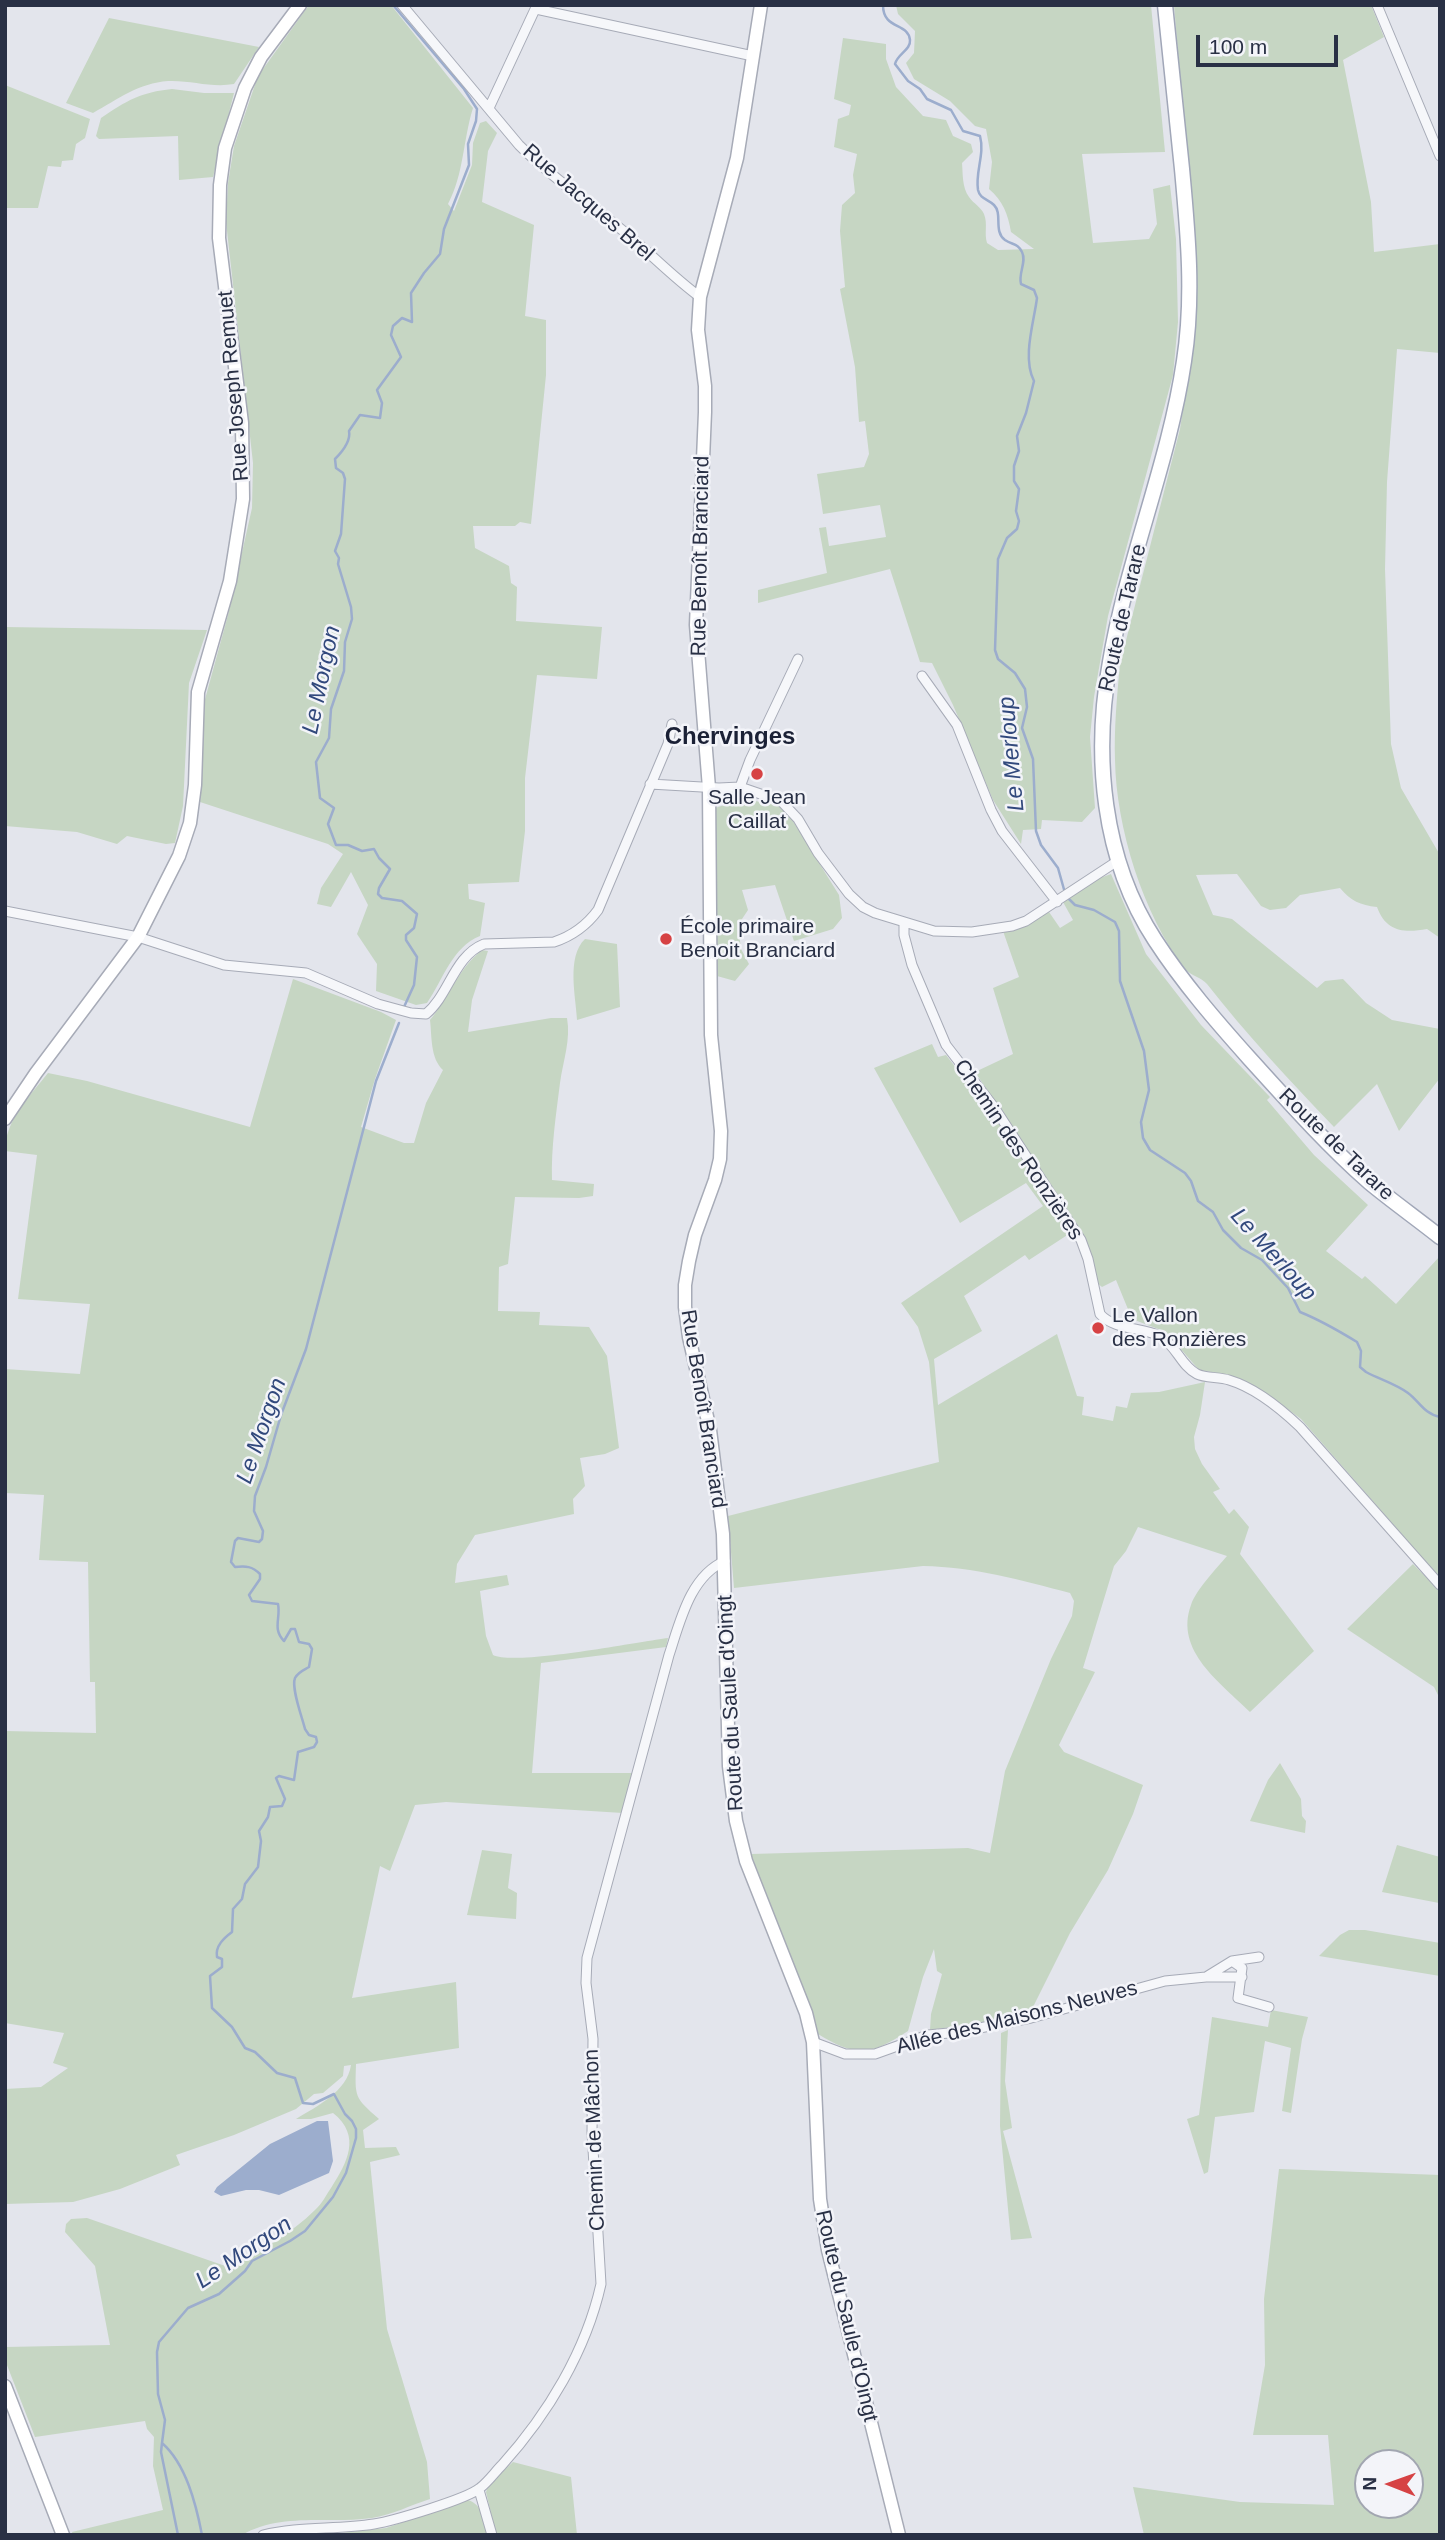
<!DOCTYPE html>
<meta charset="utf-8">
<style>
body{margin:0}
#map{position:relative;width:1445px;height:2540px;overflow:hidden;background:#e3e5ec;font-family:Helvetica,sans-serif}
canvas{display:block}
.frame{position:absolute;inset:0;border:7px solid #293045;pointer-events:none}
.north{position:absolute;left:1354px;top:2449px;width:70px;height:70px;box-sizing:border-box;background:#f3f4f9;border:2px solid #a2a6b1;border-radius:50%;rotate:271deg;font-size:19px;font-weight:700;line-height:28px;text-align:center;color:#293045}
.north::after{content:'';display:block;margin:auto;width:24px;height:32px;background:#d64244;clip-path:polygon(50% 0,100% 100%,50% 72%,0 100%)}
.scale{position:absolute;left:1196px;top:35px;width:142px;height:32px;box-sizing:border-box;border:4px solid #293045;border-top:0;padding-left:9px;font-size:21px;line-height:24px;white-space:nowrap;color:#293045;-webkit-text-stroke:5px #f3f4f9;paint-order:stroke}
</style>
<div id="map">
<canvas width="1445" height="2540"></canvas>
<div class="frame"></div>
<div class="north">N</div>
<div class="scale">100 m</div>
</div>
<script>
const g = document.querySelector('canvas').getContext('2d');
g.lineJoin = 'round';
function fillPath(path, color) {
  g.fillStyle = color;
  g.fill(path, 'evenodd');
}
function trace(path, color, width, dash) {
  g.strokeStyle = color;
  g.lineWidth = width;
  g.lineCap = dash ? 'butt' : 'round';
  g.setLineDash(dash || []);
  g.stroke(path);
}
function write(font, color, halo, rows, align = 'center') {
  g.font = font + ' Helvetica,sans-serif';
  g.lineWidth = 5;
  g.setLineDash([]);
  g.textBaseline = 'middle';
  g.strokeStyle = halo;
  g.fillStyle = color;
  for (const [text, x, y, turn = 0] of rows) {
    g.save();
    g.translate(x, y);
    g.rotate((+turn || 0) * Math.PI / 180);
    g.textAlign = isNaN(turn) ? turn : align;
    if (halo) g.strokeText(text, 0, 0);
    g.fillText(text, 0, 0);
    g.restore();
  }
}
fillPath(new Path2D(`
 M 309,5 L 391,5 L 473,108 C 463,140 464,174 448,204 L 454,211 L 472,165 L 473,143 L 480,123 L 486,121 L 497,133 L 488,151 L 482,202 L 534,225 L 525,316 L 546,320 L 546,375 L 531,524 L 520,522 L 515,526 L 473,526 L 475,548 L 509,566 L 511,583 L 517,587 L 516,621 L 602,627 L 597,679 L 537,675 L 525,778 L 525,831 L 519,882 L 468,884 L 469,899 L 485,903 L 480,936 C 452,947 443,980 427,1003 L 416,1005 L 376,991 L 377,964 L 357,934 L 368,905 L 351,872 L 331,907 L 317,904 L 321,888 L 343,854 L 328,844 L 200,802 L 204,703 L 228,615 L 252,508 L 253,463 L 226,222 L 228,183 L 234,146 L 258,76 Z
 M 896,5 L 1151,5 L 1165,152 L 1082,154 L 1093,243 L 1149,239 L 1157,224 L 1153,189 L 1170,185 L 1176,239 L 1178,322 L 1173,375 L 1108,616 L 1094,697 L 1090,737 L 1095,808 L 1082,822 L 1042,820 L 1041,829 L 1023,830 L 1021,844 L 993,800 L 953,705 L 932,663 L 920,662 L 890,569 L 758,603 L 758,590 L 827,573 L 819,528 L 826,527 L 829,546 L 886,537 L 880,505 L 823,514 L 817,474 L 864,467 L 869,454 L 865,421 L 859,422 L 855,367 L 840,289 L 845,287 L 840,231 L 842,205 L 855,193 L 853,175 L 857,154 L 834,147 L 838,119 L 849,115 L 851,105 L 834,99 L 843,38 L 886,44 L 886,59 L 896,87 L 923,116 L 946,120 L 953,136 L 971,144 L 973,152 L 962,163 C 963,175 962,187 969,197 C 974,204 981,207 984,214 C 988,224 984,233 987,243 L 998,250 L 1034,249 L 1011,232 C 1008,214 1003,201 989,189 L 992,162 L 986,129 L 975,126 L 950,101 L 914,79 L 906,63 L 914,53 L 915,31 L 898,14 Z
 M 1174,5 L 1371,5 L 1384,37 L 1343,60 L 1371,202 L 1374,252 L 1440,244 L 1440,353 L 1397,349 L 1387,482 L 1385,569 L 1391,744 L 1401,788 L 1440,855 L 1440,938 L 1427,929 C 1404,933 1386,932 1377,907 C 1360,905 1351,901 1340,888 L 1300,895 L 1286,908 L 1270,910 L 1261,906 L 1237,874 L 1196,875 L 1213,915 L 1232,919 L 1317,988 L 1325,981 L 1343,979 L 1366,1003 L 1392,1020 L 1440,1029 L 1440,1078 L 1399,1131 L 1377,1084 L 1334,1127 C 1290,1081 1246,1034 1207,984 C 1201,977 1191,976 1185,969 C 1143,915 1116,827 1115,760 C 1114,728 1117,696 1120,664 L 1180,429 L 1195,331 L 1196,267 Z
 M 109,18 L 259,47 L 234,84 C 211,88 191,80 168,81 C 139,83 118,99 93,113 L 66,103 Z
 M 5,85 L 90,119 L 85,138 L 76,144 L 73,160 L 62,161 L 61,167 L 48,166 L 38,208 L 5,208 Z
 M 172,89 L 204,93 L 234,93 L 213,177 L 179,180 L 178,136 L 99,139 L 96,136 L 101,118 C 126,101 141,92 172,89 Z
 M 5,627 L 207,630 L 189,683 L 183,806 L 175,843 L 166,844 L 127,836 L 117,844 L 77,832 L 5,826 Z
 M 743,799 L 779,805 L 788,813 L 839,895 L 842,918 L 833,929 L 794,941 L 775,885 L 742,890 L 748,910 L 738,925 L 741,949 L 749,964 L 735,981 L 717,976 L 715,808 Z
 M 1111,874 L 1146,954 L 1201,1025 L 1270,1097 L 1267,1100 L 1314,1155 L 1368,1205 L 1326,1251 L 1362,1279 L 1365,1276 L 1396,1304 L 1440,1256 L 1440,1578 L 1301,1419 L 1266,1393 L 1245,1382 L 1229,1375 L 1199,1370 L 1166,1332 L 1132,1319 L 1116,1280 L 1102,1287 L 1097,1283 L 1089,1247 L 1064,1204 L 975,1072 L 1013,1054 L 993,988 L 1019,977 L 1003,931 L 1022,927 L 1049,912 L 1060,928 L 1073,920 L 1063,902 L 1100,878 Z
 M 585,939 L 617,944 L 620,1007 L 577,1020 C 576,997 566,957 585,939 Z
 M 482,950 L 488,951 L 472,1000 L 468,1032 L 551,1018 L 567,1018 C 571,1040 563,1061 560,1083 C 556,1115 551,1148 552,1180 L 594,1184 L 593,1196 L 579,1198 L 515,1197 L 508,1264 L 499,1267 L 498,1311 L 540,1312 L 539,1325 L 589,1327 L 607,1356 L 619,1448 L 605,1454 L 580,1458 L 585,1486 L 573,1499 L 574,1514 L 475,1535 L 457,1564 L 455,1583 L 507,1575 L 509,1585 L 480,1591 L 486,1636 L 493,1655 C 515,1666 637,1642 668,1638 L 666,1647 L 541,1663 L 532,1773 L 634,1773 L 623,1813 L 446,1802 L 415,1805 L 390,1871 L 380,1866 L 352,1998 L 456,1982 L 459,2048 L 356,2064 C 355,2097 354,2097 379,2119 L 363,2130 L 365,2148 L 396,2147 L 400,2155 L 370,2162 L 387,2329 L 427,2462 L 430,2499 C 411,2505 392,2515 372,2518 C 330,2524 281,2512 242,2535 L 73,2535 L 72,2532 L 163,2510 L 153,2466 L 154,2437 L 147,2429 L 145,2421 L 35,2437 L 5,2360 L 5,2347 L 110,2345 L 95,2266 L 65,2232 L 66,2224 L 71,2219 L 87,2218 L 231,2268 C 259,2251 291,2234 315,2210 C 322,2204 326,2195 331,2188 C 347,2163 362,2136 333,2113 L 311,2119 L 296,2119 C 317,2106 347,2092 351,2065 L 344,2066 L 343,2076 L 323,2093 L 314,2094 L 296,2109 L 234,2135 L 176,2155 L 180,2165 L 120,2189 L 73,2202 L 5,2204 L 5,2089 L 41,2087 L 68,2068 L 53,2063 L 64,2033 L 5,2023 L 5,1731 L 96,1733 L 95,1682 L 90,1682 L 88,1562 L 39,1560 L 44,1495 L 5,1493 L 5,1369 L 80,1374 L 90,1304 L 18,1299 L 37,1155 L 5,1151 C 5,1120 30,1096 48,1073 L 87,1081 L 250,1127 L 293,979 L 381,1012 L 396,1020 L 375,1079 L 361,1127 L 404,1143 L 414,1143 L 426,1103 L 443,1070 C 430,1058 432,1036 430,1020 C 449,997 458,969 482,950 Z
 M 932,1044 L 938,1057 L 946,1055 L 992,1114 L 1072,1232 L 1029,1260 L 1025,1255 L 964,1296 L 982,1331 L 934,1359 L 938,1405 L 1057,1334 L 1077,1396 L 1084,1397 L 1082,1415 L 1113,1421 L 1116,1406 L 1127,1408 L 1131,1393 L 1159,1392 L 1205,1382 L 1200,1415 L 1194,1437 L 1195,1449 L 1202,1464 L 1220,1489 L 1213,1492 L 1229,1514 L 1234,1509 L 1249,1527 L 1240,1554 L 1314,1651 L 1250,1712 C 1221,1683 1174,1651 1191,1605 C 1196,1590 1216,1569 1227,1556 L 1138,1527 L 1126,1551 L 1114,1566 L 1083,1668 L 1095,1672 L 1059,1745 L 1064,1752 L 1143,1785 L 1133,1814 L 1108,1870 L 1070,1933 L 1032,2009 L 986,2022 L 930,2030 L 931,2014 L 942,1974 L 937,1971 L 934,1949 L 923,1977 L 908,2031 C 871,2055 857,2058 818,2034 L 751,1854 L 968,1848 L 990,1853 L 1005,1771 L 1051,1659 L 1072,1616 L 1074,1601 L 1070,1593 C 1021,1580 974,1567 923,1566 L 734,1588 L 728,1516 L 939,1462 L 929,1362 L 918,1327 L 901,1303 L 1043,1206 L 1026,1183 L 960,1223 L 874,1068 Z
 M 1413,1564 L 1440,1591 L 1440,1699 L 1434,1687 L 1347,1629 Z
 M 1280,1763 L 1301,1799 L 1302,1816 L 1306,1821 L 1305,1833 L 1250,1821 L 1268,1780 Z
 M 1397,1845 L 1440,1857 L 1439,1903 L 1382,1892 Z
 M 482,1850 L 512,1854 L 508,1888 L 517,1893 L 516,1919 L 467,1915 Z
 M 1349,1930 L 1365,1930 L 1440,1943 L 1440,1976 L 1319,1956 L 1340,1935 Z
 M 1271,2010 L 1308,2017 L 1302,2039 L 1291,2113 L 1282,2111 L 1291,2048 L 1265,2041 L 1254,2112 L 1215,2117 L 1208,2172 L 1204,2174 L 1187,2119 L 1199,2115 L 1212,2017 L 1268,2027 Z
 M 1008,2030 L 1005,2081 L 1012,2128 L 1003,2131 L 1032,2238 L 1011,2240 L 1000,2126 L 1001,2033 Z
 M 1279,2169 L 1440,2175 L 1440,2535 L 1144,2535 L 1133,2487 L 1240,2502 L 1334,2505 L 1328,2435 L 1253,2435 L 1265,2365 L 1264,2299 ZM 1410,2463 L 1410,2505 L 1368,2505 L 1368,2463 Z
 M 513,2462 L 571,2477 L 577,2535 L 496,2535 L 486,2492 L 489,2484 Z
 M 468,2500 C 483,2505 483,2519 487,2533 L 482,2535 L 323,2535 L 386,2528 Z`), '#c6d6c3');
fillPath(new Path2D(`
 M 317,2121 L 328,2121 L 333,2161 L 329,2173 L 279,2195 L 259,2190 L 246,2190 L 221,2196 L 214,2192 L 217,2187 L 270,2144 Z`), '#9cadcd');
trace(new Path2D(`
 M 393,5 L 464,89 L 477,109 L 476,121 L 468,144 L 469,165 L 444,229 L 440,254 L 424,273 L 411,293 L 412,322 L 402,318 L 393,326 L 391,335 L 401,357 L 377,390 L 382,403 L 380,418 L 360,415 L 349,431 C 351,441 342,452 335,459 L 336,468 L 343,473 L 345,479 L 341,534 L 335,551 L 339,558 L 338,564 L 351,607 L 352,619 L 345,642 L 344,671 L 331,709 L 329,738 L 316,762 L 320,798 L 334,808 L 328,824 L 336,845 L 348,845 L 362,851 L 374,849 L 379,858 L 390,869 L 379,888 L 378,894 L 382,898 L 402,901 L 417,914 L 414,928 L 406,935 L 406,940 L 417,957 L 414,985 L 404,1007
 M 883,5 C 883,30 908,22 910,40 C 911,50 897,54 895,64 L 908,81 L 920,89 L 927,99 L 951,110 L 963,131 L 980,136 C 985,154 975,172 978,190 C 980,199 988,199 994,205 C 1003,214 993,231 1005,240 C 1012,245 1018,243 1022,252 C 1027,262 1018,273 1021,284 L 1034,290 L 1037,298 C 1034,322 1022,358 1034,381 L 1026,413 L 1017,436 L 1019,451 L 1014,466 L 1014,481 L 1019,489 L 1016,511 L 1019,521 L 1017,529 L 1007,538 L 998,559 L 995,650 L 998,659 L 1015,673 L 1025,689 L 1027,707 L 1022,728 L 1033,759 L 1036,831 L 1041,845 L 1058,868 L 1065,893
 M 1068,898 L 1075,905 L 1094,910 L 1115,922 L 1119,931 L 1120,981 L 1144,1051 L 1149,1090 L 1141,1122 L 1143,1138 L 1150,1150 L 1185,1173 L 1191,1181 L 1198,1201 L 1213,1212 L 1223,1230 L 1241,1248 L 1262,1260 L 1288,1288 L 1300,1312 C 1320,1320 1339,1331 1357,1342 L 1361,1351 L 1360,1367 L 1366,1372 C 1379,1379 1396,1384 1408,1393 C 1419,1401 1424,1414 1440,1417
 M 162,2443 L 161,2452 L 178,2535
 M 202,2535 C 196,2504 186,2464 162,2443 L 165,2420 L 158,2394 L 157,2352 L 159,2342 L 188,2308 L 219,2294 L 245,2271 L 252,2261 L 290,2241 L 305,2231 L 333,2197 L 346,2173 L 356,2138 L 356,2129 L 352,2121 L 345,2114 L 334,2094 L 313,2104 L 303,2103 L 295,2078 L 277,2073 L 255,2052 L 245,2048 L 232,2027 L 212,2008 L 210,1976 L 222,1967 L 222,1959 L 217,1957 C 215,1946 224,1938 232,1932 L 233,1909 L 242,1899 L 245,1884 L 258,1867 L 261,1841 L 259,1831 L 268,1817 L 270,1807 L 282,1806 L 285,1799 L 276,1778 L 279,1776 L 294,1780 L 298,1752 L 314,1747 L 317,1742 L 316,1737 L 309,1735 L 305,1729 C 302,1717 291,1688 295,1678 C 298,1672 304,1670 309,1667 L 312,1649 L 309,1644 L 299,1642 L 295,1629 L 291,1629 L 284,1641 C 272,1629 281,1618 278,1604 L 252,1601 L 249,1595 L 260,1579 L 260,1574 C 252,1566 246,1566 235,1567 L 231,1562 L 235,1541 L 238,1538 L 259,1542 L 262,1539 L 263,1531 L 254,1511 L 255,1496 L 266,1467 L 281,1415 L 306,1349 L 376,1081 L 399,1023`), '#9cadcd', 2.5);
const street = new Path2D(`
 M 402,5 L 519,145 C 552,178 591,204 627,234 C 652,255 674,278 700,297
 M 1377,5 L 1440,156
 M 536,9 L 753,56
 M 489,108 L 537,5
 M 922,676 L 957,725 L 991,810 L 1002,831 L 1057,902
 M 650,784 L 719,788 L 740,787 L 781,801 L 798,819 L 818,853 L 849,894 L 863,907 L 875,913 L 934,931 L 972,932 L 1012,926 L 1026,921 L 1119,860
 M 740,787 L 750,760 L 798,659
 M 5,911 L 138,937 L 224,965 L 306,973 L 378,1004 L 411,1013 L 426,1014 C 449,995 454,956 484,944 L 554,942 C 572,936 587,925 598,910 L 668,744 L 672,724
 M 904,923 L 904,935 L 912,965 L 946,1045 L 994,1107 L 1081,1240 L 1088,1259 L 1100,1314 C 1114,1330 1141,1327 1160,1336 C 1176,1345 1181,1366 1197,1374 C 1205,1378 1219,1377 1229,1380 C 1256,1388 1280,1408 1300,1427 L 1440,1585
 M 1232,1961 L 1242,1968 L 1238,1998 L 1269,2007
 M 1207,1977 L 1242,1977
 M 813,2042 L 845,2054 L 875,2054 L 928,2035 L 959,2032 L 1031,2018 L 1165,1981 L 1206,1977 L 1232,1961 L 1259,1957
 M 479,2490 L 492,2535
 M 263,2535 C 299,2526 337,2530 374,2524 C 393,2521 467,2499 480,2488 C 488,2482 495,2472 502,2465 C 548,2414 586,2351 601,2284 L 592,2132 L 593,2039 L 586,1983 L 587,1958 L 669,1655 C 680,1622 690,1576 725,1561`);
const secondary = new Path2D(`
 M 761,5 L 737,158 L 700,297 L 698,330 L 705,386 L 705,412 L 696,625 L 709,788 L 711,1035 L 721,1131 L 720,1159 L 715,1180 L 695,1235 L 689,1261 L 685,1285 L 685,1307 L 689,1337 L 710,1430 L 723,1534 L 729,1766 L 736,1821 L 746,1861 L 806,2013 L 813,2042 L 820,2199 L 828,2250 L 899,2535
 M 5,1119 L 36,1073 L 138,937 L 179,856 L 190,823 L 195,785 L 198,692 L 230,581 L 243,499 L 242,423 L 219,238 L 220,185 L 225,148 L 245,88 L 261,57 L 300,5
 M 5,2386 L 63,2535`);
const primary = new Path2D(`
 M 1165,5 C 1171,60 1176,115 1182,169 C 1188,234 1194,297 1184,361 C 1169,463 1127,560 1110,662 C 1093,755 1102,859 1155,940 C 1183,983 1216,1021 1249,1058 C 1288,1101 1326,1144 1369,1182 C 1392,1201 1416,1218 1440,1237`);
trace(street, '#a7abb7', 11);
trace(secondary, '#a7abb7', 15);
trace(primary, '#a1a7b8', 17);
trace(street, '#f6f7fa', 9);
trace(secondary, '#fff', 12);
trace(primary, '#fff', 14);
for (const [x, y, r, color] of [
 [757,774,7,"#d64244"],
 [666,939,7,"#d64244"],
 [1098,1328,7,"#d64244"]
]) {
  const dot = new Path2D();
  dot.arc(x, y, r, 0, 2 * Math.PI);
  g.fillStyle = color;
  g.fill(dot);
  trace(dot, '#f3f4f9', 2.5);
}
write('21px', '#293045', '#f3f4f9', [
 ["Rue Jacques Brel",588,203,41],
 ["Rue Joseph Remuet",234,386,-95],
 ["Rue Benoît Branciard",701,556,-89],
 ["Route de Tarare",1123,618,-77],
 ["Route de Tarare",1336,1145,44],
 ["Chemin des Ronzières",1018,1150,56],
 ["Rue Benoît Branciard",703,1409,81],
 ["Route du Saule d'Oingt",731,1703,-93],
 ["Allée des Maisons Neuves",1017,2018,-14],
 ["Chemin de Mâchon",595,2140,-92],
 ["Route du Saule d'Oingt",846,2316,77]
]);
write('21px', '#293045', '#f3f4f9', [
 ["Salle Jean",757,798,"center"],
 ["Caillat",757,822,"center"],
 ["École primaire",680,927],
 ["Benoit Branciard",680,951],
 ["Le Vallon",1112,1316],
 ["des Ronzières",1112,1340]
], 'left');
write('italic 23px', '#31487c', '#f3f4f9', [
 ["Le Morgon",322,680,-78],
 ["Le Merloup",1012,754,-95],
 ["Le Merloup",1273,1255,48],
 ["Le Morgon",262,1431,-71],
 ["Le Morgon",244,2253,-34]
]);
write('bold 24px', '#1b2136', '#f3f4f9', [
 ["Chervinges",730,737]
]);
</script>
